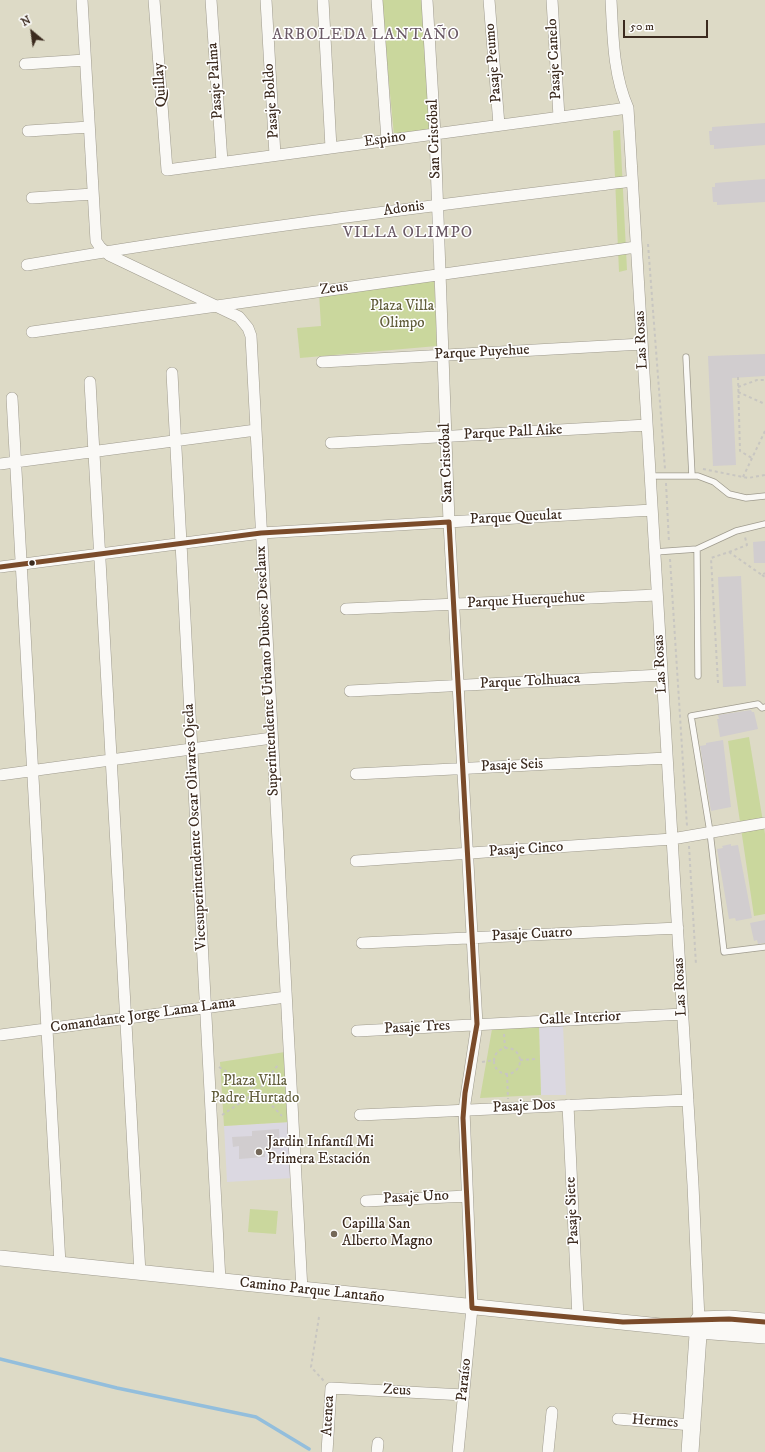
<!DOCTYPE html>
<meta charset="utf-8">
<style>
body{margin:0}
#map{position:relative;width:765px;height:1452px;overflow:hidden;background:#dddac6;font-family:"IM FELL DW Pica",serif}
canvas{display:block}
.north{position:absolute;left:12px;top:12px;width:40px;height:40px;-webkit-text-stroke:3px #fff;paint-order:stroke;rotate:331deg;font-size:11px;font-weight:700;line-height:16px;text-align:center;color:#3b2a1e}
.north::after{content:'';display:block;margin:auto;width:14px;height:18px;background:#3b2a1e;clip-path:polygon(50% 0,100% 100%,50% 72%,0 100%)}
.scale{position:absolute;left:623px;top:20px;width:85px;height:18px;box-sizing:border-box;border:2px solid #3b2a1e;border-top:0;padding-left:5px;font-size:12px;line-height:14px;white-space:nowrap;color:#3b2a1e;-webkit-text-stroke:3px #fff;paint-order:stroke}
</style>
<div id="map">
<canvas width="765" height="1452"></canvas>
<div class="north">N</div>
<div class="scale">50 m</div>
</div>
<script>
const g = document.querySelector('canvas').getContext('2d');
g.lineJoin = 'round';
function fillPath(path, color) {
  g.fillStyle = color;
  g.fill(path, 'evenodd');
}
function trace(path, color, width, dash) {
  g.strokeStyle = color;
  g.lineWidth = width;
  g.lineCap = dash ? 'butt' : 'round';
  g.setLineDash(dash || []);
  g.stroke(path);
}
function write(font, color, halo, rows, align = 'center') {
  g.font = font + ' "IM FELL DW Pica",serif';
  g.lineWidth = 3;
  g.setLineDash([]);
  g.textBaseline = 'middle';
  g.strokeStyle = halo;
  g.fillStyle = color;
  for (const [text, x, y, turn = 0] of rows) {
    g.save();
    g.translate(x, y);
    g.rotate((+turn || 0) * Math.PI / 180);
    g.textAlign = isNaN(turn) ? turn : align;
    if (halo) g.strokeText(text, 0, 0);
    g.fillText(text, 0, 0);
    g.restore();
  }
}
fillPath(new Path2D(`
 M 563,1025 L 566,1095 L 541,1095 L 539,1026 Z
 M 290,1122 L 293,1178 L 227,1182 L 224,1126 Z`), '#dbd8e1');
fillPath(new Path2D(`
 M 381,0 L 422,0 L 433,129 L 394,135 Z
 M 620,130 L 627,270 L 619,272 L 613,131 Z
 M 434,276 L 437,346 L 300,358 L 297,328 L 321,326 L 319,293 Z
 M 749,737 L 765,834 L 765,914 L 754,916 L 728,741 Z
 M 539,1026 L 541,1095 L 480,1098 L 492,1029 Z
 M 285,1052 L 290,1122 L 224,1126 L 220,1062 Z
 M 250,1209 L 278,1211 L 276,1234 L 248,1232 Z`), '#cad79d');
trace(new Path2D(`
 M 0,1359 L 117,1388 L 256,1417 L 309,1449`), '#93bedc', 3.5);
fillPath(new Path2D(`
 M 765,123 L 765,145 L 714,149 L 714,145 L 710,145 L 709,131 L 712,131 L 712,127 Z
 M 765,179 L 765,202 L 717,205 L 717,202 L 713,202 L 712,187 L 715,187 L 715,183 Z
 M 765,354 L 765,376 L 732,378 L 736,465 L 713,466 L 708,356 Z
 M 765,541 L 765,563 L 754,563 L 753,542 Z
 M 741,576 L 746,686 L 723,687 L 718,577 Z
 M 751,710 L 752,712 L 754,712 L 758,729 L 720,737 L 717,719 L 719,719 L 718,715 Z
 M 723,740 L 731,807 L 711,811 L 700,746 L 706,745 L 706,743 Z
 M 731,844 L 731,846 L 738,845 L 752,918 L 736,921 L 735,918 L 729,919 L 717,849 L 723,848 L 722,846 Z
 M 765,920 L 765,943 L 758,944 L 757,940 L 754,941 L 750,923 Z
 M 279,1129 L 280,1149 L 265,1150 L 265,1157 L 239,1159 L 239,1146 L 233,1147 L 232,1137 L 252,1136 L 252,1131 Z`), '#d1cdcf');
const service = new Path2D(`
 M 686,357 L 692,476
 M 650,476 L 698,476 L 714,482 L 729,494 L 746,498 L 765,496
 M 697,549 L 698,676
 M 655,552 L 697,549 L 736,531 L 765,524
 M 765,707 L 762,708 L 758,704 L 691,716 L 710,832 L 724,952 L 765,947`);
const minor = new Path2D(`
 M 82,0 L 96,241 L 100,247 L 109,255 L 239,317 L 248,328 L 251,336 L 302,1290
 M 154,0 L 167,170 L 628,108
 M 211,0 L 222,162
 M 266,0 L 275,155
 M 323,0 L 331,148
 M 377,0 L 387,140
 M 427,0 L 435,134 L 449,522 L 477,1024 L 464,1110 L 472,1308 L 458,1452
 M 489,0 L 499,125
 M 552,0 L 559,117
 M 611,0 C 613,36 613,74 628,108 L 693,1185 L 699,1320
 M 25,64 L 85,60
 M 28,131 L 89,127
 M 32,198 L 93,194
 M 27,265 C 228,230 430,206 632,181
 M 32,332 L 636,247
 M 322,362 L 642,344
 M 172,373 L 220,1281
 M 90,382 L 140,1273
 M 12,398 L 60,1264
 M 331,443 L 647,425
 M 0,464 L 256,430
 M 0,567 L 261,533 L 652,510
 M 346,609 L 657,595
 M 350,691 L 662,675
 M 356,774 L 667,758
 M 0,775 L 272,738
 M 356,861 L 672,839 L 765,823
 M 362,943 L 678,928
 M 357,1031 L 683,1014
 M 0,1035 L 286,997
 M 568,1105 L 578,1318
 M 360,1115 L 688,1100
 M 366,1201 L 467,1196
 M 618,1419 L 692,1425
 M 327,1452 L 331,1388 L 464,1395
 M 377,1452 L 378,1443
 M 548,1452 L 552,1412`);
const secondary = new Path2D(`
 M 0,1258 L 699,1330`);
const primary = new Path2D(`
 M 699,1330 L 765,1335
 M 690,1452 L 699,1320 L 729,1319 L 765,1322`);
trace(service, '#9f9b8e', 7);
trace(minor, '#9f9b8e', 12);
trace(secondary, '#9f9b8e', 16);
trace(primary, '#9f9b8e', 18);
trace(new Path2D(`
 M 648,244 L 665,469
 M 738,377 L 740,451 L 752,458
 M 738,387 L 757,380 L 765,380
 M 738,392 L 765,404
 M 703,469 L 748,478 L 765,475
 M 743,477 L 765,431
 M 666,483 L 669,543
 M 729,552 L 747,545 L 745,537
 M 670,559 L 687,826
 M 762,575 L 765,577
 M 718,683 L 711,558 L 729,552 L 762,575 L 765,573
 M 689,846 L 696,965
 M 504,1034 L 505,1048
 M494 1061a13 13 0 1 1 26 0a13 13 0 1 1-26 0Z
 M 520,1060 L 536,1059
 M 482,1062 L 494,1060
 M 219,1067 L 258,1091 L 282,1116
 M 507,1074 L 508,1099
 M 222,1115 L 258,1091 L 278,1065
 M 319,1317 L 311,1367 L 324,1381`), '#c8c6c1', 2, [3, 3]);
trace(service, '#faf9f6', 5.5);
trace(minor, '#faf9f6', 11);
trace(secondary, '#faf9f6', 15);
trace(primary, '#faf9f6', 17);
trace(new Path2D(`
 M 0,567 L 261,533 L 449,522 L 477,1024 L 465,1093 L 463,1118 L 472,1308 L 623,1322 L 729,1319 L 765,1322`), '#7a4b2a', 5);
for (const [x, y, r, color] of [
 [32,563,3.5,"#3b2a1e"],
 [259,1152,4,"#746859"],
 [334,1234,4,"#746859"]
]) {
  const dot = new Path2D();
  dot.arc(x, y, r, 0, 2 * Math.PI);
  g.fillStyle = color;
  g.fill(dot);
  trace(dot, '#fff', 1.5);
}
write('15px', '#3b2a1e', '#fff', [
 ["Pasaje Canelo",555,59,-93],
 ["Pasaje Peumo",494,63,-95],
 ["Pasaje Palma",216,81,-94],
 ["Quillay",161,85,-94],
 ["Pasaje Boldo",272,101,-94],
 ["San Cristóbal",435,139,-92],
 ["Espino",385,140,-8],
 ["Adonis",404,209,-8],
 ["Zeus",334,289,-8],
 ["Las Rosas",642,340,-93],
 ["Parque Puyehue",482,353,-3],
 ["Parque Pall Aike",513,433,-3],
 ["San Cristóbal",447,463,-92],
 ["Parque Queulat",516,518,-3],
 ["Parque Huerquehue",526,601,-3],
 ["Las Rosas",661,664,-93],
 ["Superintendente Urbano Dubosc Desclaux",268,671,-93],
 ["Parque Tolhuaca",530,682,-3],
 ["Pasaje Seis",512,766,-3],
 ["Vicesuperintendente Oscar Olivares Ojeda",196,827,-93],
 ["Pasaje Cinco",526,850,-4],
 ["Pasaje Cuatro",532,935,-3],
 ["Las Rosas",681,987,-93],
 ["Comandante Jorge Lama Lama",143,1016,-8],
 ["Calle Interior",580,1019,-3],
 ["Pasaje Tres",417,1028,-3],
 ["Pasaje Dos",524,1107,-3],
 ["Pasaje Uno",416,1198,-3],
 ["Pasaje Siete",573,1211,-93],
 ["Camino Parque Lantaño",312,1291,6],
 ["Paraíso",465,1380,-84],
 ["Zeus",397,1391,3],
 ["Atenea",329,1416,-87],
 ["Hermes",655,1422,4]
]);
write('15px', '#615d3a', '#fff', [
 ["Plaza Villa",402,307],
 ["Olimpo",402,324],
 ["Plaza Villa",255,1082],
 ["Padre Hurtado",255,1099]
]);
write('15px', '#3b2a1e', '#fff', [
 ["Jardin Infantíl Mi",267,1143],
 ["Primera Estación",267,1160],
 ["Capilla San",342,1225],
 ["Alberto Magno",342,1242]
], 'left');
g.letterSpacing = '1px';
write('16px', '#6a5965', '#fff', [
 ["ARBOLEDA LANTAÑO",366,36],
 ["VILLA OLIMPO",408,234]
]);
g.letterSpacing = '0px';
</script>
